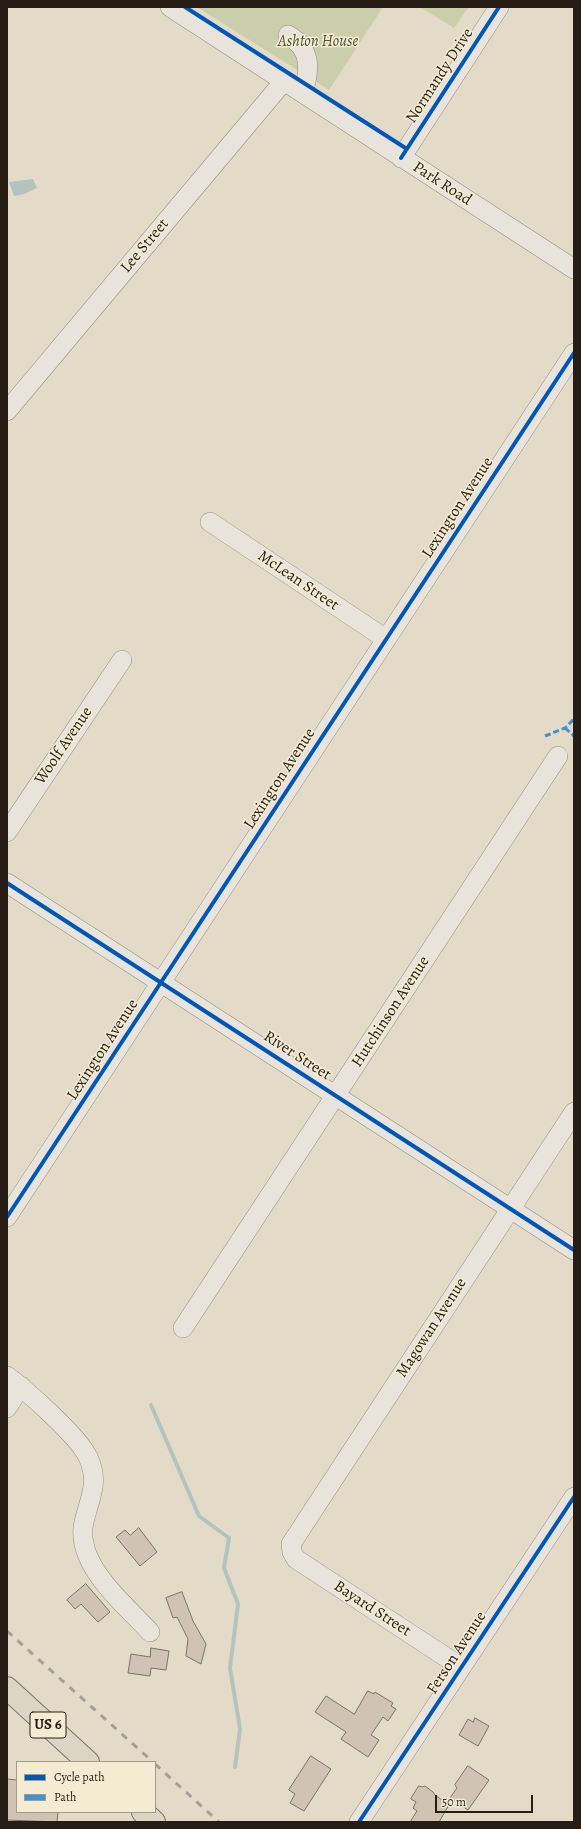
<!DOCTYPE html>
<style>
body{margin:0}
#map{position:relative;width:581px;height:1829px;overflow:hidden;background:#e3dbc7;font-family:Alegreya,serif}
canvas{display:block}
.frame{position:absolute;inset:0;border:8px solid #271d15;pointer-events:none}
.legend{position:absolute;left:16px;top:1761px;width:140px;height:52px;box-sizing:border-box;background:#f4ebd3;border:1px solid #a29987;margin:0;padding:5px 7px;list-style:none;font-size:12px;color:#271d15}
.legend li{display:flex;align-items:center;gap:8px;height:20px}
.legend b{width:20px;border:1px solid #a29987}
.scale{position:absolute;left:435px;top:1795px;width:98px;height:18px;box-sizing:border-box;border:2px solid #271d15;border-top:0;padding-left:5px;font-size:12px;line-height:14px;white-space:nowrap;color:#271d15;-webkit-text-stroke:3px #f4ebd3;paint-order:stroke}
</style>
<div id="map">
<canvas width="581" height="1829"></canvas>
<div class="frame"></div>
<ul class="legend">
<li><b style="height:5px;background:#0057b8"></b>Cycle path</li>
<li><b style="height:5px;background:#3b94d3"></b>Path</li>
</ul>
<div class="scale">50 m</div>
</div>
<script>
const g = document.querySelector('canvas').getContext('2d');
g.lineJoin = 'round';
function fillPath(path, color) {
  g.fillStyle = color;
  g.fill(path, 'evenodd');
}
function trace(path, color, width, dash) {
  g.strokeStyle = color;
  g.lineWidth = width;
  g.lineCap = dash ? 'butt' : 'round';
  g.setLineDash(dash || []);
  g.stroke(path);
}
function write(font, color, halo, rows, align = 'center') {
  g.font = font + ' Alegreya,serif';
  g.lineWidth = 3;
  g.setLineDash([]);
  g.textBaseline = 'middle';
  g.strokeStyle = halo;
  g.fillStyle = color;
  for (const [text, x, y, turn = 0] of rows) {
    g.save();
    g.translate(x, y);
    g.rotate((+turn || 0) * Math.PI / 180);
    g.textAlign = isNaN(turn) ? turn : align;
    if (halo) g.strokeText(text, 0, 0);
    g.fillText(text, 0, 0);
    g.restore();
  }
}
fillPath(new Path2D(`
 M 197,7 L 383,7 L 329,90 Z
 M 420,7 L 469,7 L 454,28 Z`), '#caceaa');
fillPath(new Path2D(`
 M 33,179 L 37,188 L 24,194 L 14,196 L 9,182 Z`), '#b3c4bf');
trace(new Path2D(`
 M 151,1405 L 199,1516 L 229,1538 L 224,1568 L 238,1604 L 230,1668 L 240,1729 L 235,1767`), '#b3c4bf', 4);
const building = new Path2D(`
 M 139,1528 L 157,1552 L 140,1566 L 116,1537 L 125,1530 L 130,1535 Z
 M 86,1584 L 110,1612 L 98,1622 L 81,1604 L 75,1609 L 67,1600 Z
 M 182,1592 L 193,1621 L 206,1644 L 201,1664 L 186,1656 L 188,1639 L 177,1617 L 173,1618 L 166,1598 Z
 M 151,1648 L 169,1651 L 166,1670 L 151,1668 L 150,1676 L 128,1673 L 131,1654 L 150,1657 Z
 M 368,1691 L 374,1694 L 375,1692 L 393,1703 L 391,1706 L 396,1709 L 388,1721 L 383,1717 L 371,1735 L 379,1740 L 368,1757 L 341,1739 L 346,1732 L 315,1712 L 326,1696 L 354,1714 Z
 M 475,1718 L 489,1726 L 478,1746 L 459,1735 L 468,1719 L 473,1722 Z
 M 311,1756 L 331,1769 L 304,1811 L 290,1803 L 295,1794 L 289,1790 Z
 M 468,1766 L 489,1780 L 468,1810 L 450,1798 L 457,1788 L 455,1785 Z
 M 7,1779 L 17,1780 L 17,1812 L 58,1812 L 57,1822 L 7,1820 Z
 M 419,1786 L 422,1787 L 425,1786 L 433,1792 L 435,1795 L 449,1805 L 439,1822 L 410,1822 L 417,1811 L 413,1808 L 416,1802 L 411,1799 Z`);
fillPath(building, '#d0c3b5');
trace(building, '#787368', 1);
const minor = new Path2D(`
 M 170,7 L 574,269
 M 288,35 C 312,49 310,70 303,93
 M 401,158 L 499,7
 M 7,411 L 284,81
 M 210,522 L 386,639
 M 7,832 L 122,660
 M 7,883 L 574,1250
 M 7,1217 L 574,353
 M 183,1328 L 558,756
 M 7,1376 C 26,1390 79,1437 88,1457 C 93,1468 95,1481 92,1492 C 87,1517 77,1527 87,1554 C 98,1583 129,1609 150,1632
 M 7,1408 L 21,1386
 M 461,1667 L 296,1559 L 292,1552 L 291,1544 L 574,1112
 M 359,1822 L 574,1497`);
const major = new Path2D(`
 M 7,1688 L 88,1762
 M 143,1812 L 154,1822`);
trace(minor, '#938d81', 20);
trace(major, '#787368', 24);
trace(minor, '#e8e4db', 19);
trace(major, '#dcd4c5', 22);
trace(new Path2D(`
 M 7,1631 L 153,1762
 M 155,1764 L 219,1822`), '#a4a098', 3, [7, 7]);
trace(new Path2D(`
 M 565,728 L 574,736
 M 545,736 L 565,728 L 574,719`), '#3b94d3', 3, [6, 3]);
trace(new Path2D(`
 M 185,7 L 407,149
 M 401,158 L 499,7
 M 7,883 L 574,1250
 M 7,1217 L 574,353
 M 359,1822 L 574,1497`), '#0057b8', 4);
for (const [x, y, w] of [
 [48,1725,36]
]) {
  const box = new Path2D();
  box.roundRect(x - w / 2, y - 13, w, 26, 3);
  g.fillStyle = '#f4ebd3';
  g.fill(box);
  trace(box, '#271d15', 1);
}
write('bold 15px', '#271d15', null, [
 ["US 6",48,1725]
]);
write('italic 16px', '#524f3b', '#f4ebd3', [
 ["Ashton House",318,42]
]);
write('16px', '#271d15', '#f4ebd3', [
 ["Normandy Drive",440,76,-57],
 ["Park Road",442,184,33],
 ["Lee Street",145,246,-50],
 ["Lexington Avenue",458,508,-57],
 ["McLean Street",298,581,34],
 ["Woolf Avenue",64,746,-56],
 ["Lexington Avenue",280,779,-57],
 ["Hutchinson Avenue",391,1012,-57],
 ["Lexington Avenue",103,1050,-57],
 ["River Street",297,1056,33],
 ["Magowan Avenue",432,1328,-57],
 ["Bayard Street",372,1609,33],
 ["Ferson Avenue",457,1653,-57]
]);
</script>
